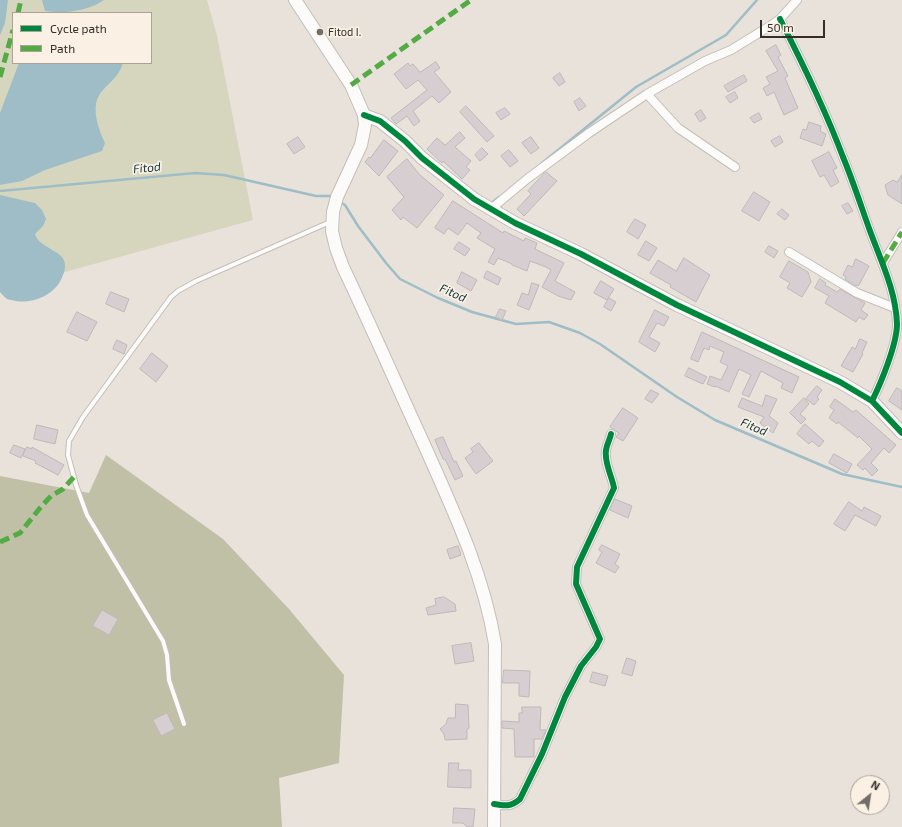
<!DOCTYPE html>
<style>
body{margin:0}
#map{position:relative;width:902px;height:827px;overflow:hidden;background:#e8e2db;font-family:"Exo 2",sans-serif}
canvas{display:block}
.legend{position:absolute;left:12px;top:12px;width:140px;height:52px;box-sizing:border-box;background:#faf0e3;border:1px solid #aaa299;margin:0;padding:5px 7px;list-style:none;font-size:12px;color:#322e29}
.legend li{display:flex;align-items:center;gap:8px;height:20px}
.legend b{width:20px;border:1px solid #aaa299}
.north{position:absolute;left:850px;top:775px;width:40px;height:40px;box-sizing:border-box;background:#faf0e3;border:1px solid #aaa299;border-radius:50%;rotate:30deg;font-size:11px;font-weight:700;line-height:16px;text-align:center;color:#322e29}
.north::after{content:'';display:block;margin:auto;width:14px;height:18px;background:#726d67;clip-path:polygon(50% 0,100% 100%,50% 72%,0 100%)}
.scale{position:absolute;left:760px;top:20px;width:65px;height:18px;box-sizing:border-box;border:2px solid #322e29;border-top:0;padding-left:5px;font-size:12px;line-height:14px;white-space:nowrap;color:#322e29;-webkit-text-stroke:3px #faf0e3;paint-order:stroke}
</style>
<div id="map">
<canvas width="902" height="827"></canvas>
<ul class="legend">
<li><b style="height:5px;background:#00873e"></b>Cycle path</li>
<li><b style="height:5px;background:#54ab44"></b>Path</li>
</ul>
<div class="north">N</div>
<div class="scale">50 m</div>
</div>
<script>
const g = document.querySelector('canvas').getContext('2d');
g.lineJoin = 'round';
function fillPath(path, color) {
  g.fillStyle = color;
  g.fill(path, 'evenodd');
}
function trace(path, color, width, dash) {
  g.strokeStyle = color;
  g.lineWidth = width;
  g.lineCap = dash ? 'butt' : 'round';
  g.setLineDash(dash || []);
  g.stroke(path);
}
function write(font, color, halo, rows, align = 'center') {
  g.font = font + ' "Exo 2",sans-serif';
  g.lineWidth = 3.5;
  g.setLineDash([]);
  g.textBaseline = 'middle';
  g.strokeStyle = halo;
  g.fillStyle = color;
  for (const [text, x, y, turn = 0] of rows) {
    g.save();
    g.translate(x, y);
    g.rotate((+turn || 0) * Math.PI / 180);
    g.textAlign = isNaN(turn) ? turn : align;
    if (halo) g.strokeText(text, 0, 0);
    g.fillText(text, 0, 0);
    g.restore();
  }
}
fillPath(new Path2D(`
 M 0,0 L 207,0 L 217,36 L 253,220 L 0,290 ZM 13,13 L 151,13 L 151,63 L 13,63 Z`), '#d6d6bf');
fillPath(new Path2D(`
 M 106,455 L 223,539 L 289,609 L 344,675 L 339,763 L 279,778 L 282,827 L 0,827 L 0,476 L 89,493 Z`), '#c0c0a7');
fillPath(new Path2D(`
 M 0,0 L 8,0 L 5,23 L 0,35 Z
 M 42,0 L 104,0 C 88,11 64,14 45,11 Z
 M 19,63 L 123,63 C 119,76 111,81 103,90 C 89,104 98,128 105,143 L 102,151 L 45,170 L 22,181 L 0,185 L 0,113 Z
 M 0,195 L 35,203 L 42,210 L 46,219 L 43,226 L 35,234 C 39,249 66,250 65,266 C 65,269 64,273 63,275 C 57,294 34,304 16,301 C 13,300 9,300 7,299 C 4,297 2,294 0,292 Z`), '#9ebdc6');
trace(new Path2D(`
 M 542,163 L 636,87 L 726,35 L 757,0
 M 0,191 L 195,173 L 224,175 L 316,196 L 330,196 L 334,199
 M 340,202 L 345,205 L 358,226 L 386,263 L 400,279 L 438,298 L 472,312 L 516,324 L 549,322 L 580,333 L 600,344 L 677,397 L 715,420 L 842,474 L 902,487
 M 490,204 L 499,197`), '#9ebdc6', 2.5);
const building = new Path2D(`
 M 776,45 L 781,55 L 778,57 L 788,76 L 785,78 L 798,108 L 784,115 L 774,92 L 767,96 L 763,88 L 770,84 L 766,77 L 778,71 L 766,51 Z
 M 436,62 L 440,68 L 434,72 L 451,92 L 439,103 L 432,96 L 413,111 L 420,121 L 414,126 L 407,116 L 396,124 L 391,118 L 427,90 L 418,80 L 406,89 L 394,74 L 408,63 L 410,66 L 413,64 L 420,72 Z
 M 560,73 L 565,82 L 559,86 L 553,78 Z
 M 744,75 L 747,81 L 728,92 L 724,86 Z
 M 735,92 L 738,98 L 730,103 L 726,97 Z
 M 580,98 L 586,106 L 579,111 L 574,102 Z
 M 466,106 L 494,136 L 487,142 L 460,112 Z
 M 505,108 L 510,114 L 501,120 L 496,113 Z
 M 701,110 L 706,118 L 700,122 L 695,114 Z
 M 759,113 L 762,119 L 754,123 L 750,118 Z
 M 809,122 L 821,126 L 820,131 L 826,134 L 822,146 L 800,138 L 803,129 L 806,130 Z
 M 460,132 L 465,138 L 455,147 L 471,161 L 466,167 L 470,170 L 462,179 L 443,161 L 442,163 L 427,149 L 437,138 L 445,145 Z
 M 780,136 L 783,142 L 775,147 L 771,141 Z
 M 298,137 L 305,147 L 294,154 L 287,144 Z
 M 531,137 L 539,148 L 531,154 L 522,143 Z
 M 384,140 L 398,151 L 379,176 L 365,162 L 369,157 L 370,158 Z
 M 482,148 L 488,154 L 480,161 L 475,155 Z
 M 509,150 L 518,161 L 510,167 L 501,156 Z
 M 829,152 L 837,168 L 833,170 L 839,182 L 831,187 L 824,175 L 820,177 L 812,161 Z
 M 407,159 L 419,174 L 439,191 L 444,195 L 417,228 L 403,217 L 401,220 L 392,210 L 404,197 L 387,177 Z
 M 546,172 L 557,181 L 524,216 L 517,209 L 531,194 L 528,191 Z
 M 902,175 L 902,204 L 888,195 L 885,185 L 893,180 L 897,182 Z
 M 754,192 L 770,202 L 759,221 L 742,211 Z
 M 453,201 L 503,233 L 504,231 L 524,241 L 525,238 L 537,243 L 535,249 L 564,263 L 555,281 L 575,292 L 571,300 L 558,296 L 542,287 L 551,270 L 546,267 L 530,261 L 527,271 L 512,265 L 512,264 L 498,258 L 494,265 L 488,262 L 495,249 L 477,238 L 481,233 L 467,223 L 458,235 L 448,228 L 444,234 L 435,228 Z
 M 848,203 L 853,211 L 847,214 L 842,206 Z
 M 782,209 L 789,215 L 785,220 L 777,214 Z
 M 635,219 L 646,225 L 638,239 L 627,232 Z
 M 646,241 L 657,248 L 649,261 L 638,255 Z
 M 459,242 L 470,249 L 465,256 L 454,249 Z
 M 769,246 L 778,251 L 774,258 L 765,252 Z
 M 684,258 L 710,275 L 696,302 L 670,287 L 671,285 L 650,273 L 658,260 L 676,271 Z
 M 856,259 L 869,266 L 859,285 L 855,286 L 845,279 L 846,277 L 843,275 L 848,265 L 852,267 Z
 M 789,261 L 808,272 L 811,282 L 802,297 L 787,288 L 790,283 L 780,277 Z
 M 487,271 L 501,278 L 498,285 L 484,278 Z
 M 462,272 L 477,280 L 471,291 L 457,283 Z
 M 820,279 L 826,283 L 825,285 L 837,292 L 840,289 L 865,303 L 861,310 L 868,315 L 864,320 L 859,317 L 856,322 L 825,303 L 829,296 L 815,288 Z
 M 601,281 L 614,289 L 607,300 L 594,293 Z
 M 532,283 L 539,285 L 529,310 L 517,305 L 522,293 L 528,295 Z
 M 111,292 L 129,299 L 124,312 L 106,304 Z
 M 609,298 L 616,302 L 611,311 L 604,307 Z
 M 500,309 L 506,311 L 502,320 L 496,317 Z
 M 655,310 L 669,317 L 664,326 L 657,323 L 649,337 L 660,343 L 655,352 L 639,342 Z
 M 77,312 L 97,322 L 87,341 L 67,332 Z
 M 702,332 L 799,377 L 792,393 L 781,388 L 783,383 L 761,371 L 749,397 L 742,394 L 751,375 L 739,369 L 729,392 L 715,386 L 715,387 L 707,384 L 710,376 L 721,380 L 728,366 L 720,362 L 724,352 L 710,346 L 709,350 L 704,348 L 698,362 L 691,359 Z
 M 860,339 L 867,342 L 862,353 L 863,354 L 853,372 L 841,366 L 852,347 L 855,349 Z
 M 117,340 L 127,345 L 124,354 L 113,349 Z
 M 152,353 L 168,366 L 156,382 L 140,369 Z
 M 689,368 L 707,377 L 703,384 L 685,376 Z
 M 817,386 L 822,390 L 817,397 L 819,399 L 814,405 L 806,399 Z
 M 897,388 L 902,391 L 902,410 L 889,401 Z
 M 651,390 L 659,394 L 652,403 L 645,399 Z
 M 766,395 L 777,399 L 769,416 L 778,423 L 773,433 L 760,423 L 764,417 L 738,407 L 742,398 L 762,406 Z
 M 804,398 L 809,404 L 800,414 L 806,419 L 801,424 L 790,413 Z
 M 835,399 L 853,412 L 856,410 L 896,445 L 889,453 L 884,448 L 871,463 L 878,470 L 872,476 L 865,468 L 863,470 L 857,465 L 872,449 L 859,436 L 858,438 L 838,422 L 837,424 L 829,418 L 834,410 L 830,407 Z
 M 623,408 L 638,418 L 623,441 L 616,437 L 619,433 L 610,427 Z
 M 805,424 L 824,441 L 819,447 L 812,441 L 809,444 L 797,434 Z
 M 37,425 L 58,430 L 55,444 L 34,439 Z
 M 443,437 L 454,462 L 456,461 L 463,476 L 455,480 L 445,459 L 443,459 L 435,440 Z
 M 479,443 L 493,461 L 476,474 L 465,458 L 473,452 L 471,449 Z
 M 14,445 L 25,449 L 21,458 L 10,453 Z
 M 27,447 L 32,449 L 32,447 L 64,465 L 58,475 L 35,463 L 36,461 L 23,456 Z
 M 834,454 L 852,464 L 847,473 L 829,463 Z
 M 615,499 L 632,506 L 628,518 L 610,510 Z
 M 849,502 L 862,511 L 864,507 L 881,516 L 876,526 L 855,515 L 845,531 L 834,524 Z
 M 602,545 L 620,554 L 615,564 L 619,567 L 615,573 L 596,563 L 602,552 L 599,550 Z
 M 458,546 L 461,555 L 450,559 L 447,550 Z
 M 444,597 L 455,604 L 456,611 L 428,615 L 426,608 L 436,605 L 435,599 Z
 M 102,610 L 118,619 L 109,635 L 93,626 Z
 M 471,643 L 474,661 L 455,664 L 452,646 Z
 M 627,658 L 636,661 L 632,676 L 622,673 Z
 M 504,670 L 530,671 L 529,697 L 519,696 L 519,683 L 503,683 Z
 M 593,672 L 608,676 L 605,686 L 590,682 Z
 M 456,704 L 468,705 L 469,728 L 467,729 L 467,739 L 445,740 L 444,734 L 440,729 L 446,724 L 448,718 L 455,718 Z
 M 522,707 L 541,707 L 540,730 L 546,730 L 542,739 L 534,739 L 534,757 L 515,757 L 514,729 L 502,728 L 502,721 L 519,722 L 519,713 L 522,713 Z
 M 167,713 L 175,729 L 161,736 L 153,720 Z
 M 449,763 L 459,763 L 458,770 L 471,770 L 471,788 L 448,787 Z
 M 454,808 L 475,809 L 473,827 L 467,827 L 463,823 L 453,823 Z`);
fillPath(building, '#d6ced1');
trace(building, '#beb9b8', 1);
const lane = new Path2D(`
 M 184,724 L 169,680 L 167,655 L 163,641 L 87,515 L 76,485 L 68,455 L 69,441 L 83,417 L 171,297 L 178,291 L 196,281 L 330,222`);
const street = new Path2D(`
 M 780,19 C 803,64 825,109 843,157 C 853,181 861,206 870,231 C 881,261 896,291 897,324 C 897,344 881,383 872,401
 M 647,94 L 678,128 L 735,167
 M 491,209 L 527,179 L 589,133 L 647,94 L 705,61 L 731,50 L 770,26 L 780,19 L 797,0
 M 789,252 L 857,293 L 895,308
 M 883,263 L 902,232
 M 494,804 C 505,806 511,807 520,799 L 542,754 L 565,697 L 581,666 L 596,647 L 600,639 L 576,584 L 577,567 L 614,488 C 612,476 604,463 606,450 C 607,444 610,439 611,434`);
const secondary = new Path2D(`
 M 295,0 L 351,85 L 364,115 L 365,125 L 361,145 L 337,197 L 333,212 L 332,231 L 336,248 L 343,267 C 372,328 399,390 427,451 C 455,514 484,576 495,644 L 494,827
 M 364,115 L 380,121 L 405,141 L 422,158 L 474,199 L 515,223 L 581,254 L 677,305 L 840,382 L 872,401 L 902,433`);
trace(lane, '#c3beb9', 6);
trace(street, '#c3beb9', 10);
trace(secondary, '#c3beb9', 14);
trace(lane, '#fcfbfa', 4);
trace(street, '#fcfbfa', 8);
trace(secondary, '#fcfbfa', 12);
trace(new Path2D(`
 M 18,13 L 21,0
 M 0,77 L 13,30
 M 351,85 L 471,0
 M 883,263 L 902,232
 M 0,542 L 20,533 L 40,508 L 51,496 L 63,489 L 74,477`), '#54ab44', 5, [10, 5]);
trace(new Path2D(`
 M 780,19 C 803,64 825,109 843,157 C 853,181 861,206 870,231 C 881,261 896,291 897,324 C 897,344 881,383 872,401
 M 364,115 L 380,121 L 405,141 L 422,158 L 474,199 L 515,223 L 581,254 L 677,305 L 840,382 L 872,401 L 902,433
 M 494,804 C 505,806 511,807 520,799 L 542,754 L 565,697 L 581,666 L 596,647 L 600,639 L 576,584 L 577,567 L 614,488 C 612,476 604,463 606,450 C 607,444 610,439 611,434`), '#00873e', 6);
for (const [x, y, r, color] of [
 [320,32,4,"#726d67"]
]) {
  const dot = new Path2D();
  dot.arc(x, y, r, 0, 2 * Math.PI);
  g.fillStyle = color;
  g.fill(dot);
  trace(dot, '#faf0e3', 1.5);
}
write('11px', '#322e29', '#faf0e3', [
 ["Fitod I.",328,32]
], 'left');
write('italic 12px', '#0d3845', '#faf0e3', [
 ["Fitod",147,168,-5],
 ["Fitod",453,293,24],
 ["Fitod",754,427,23]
]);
</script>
